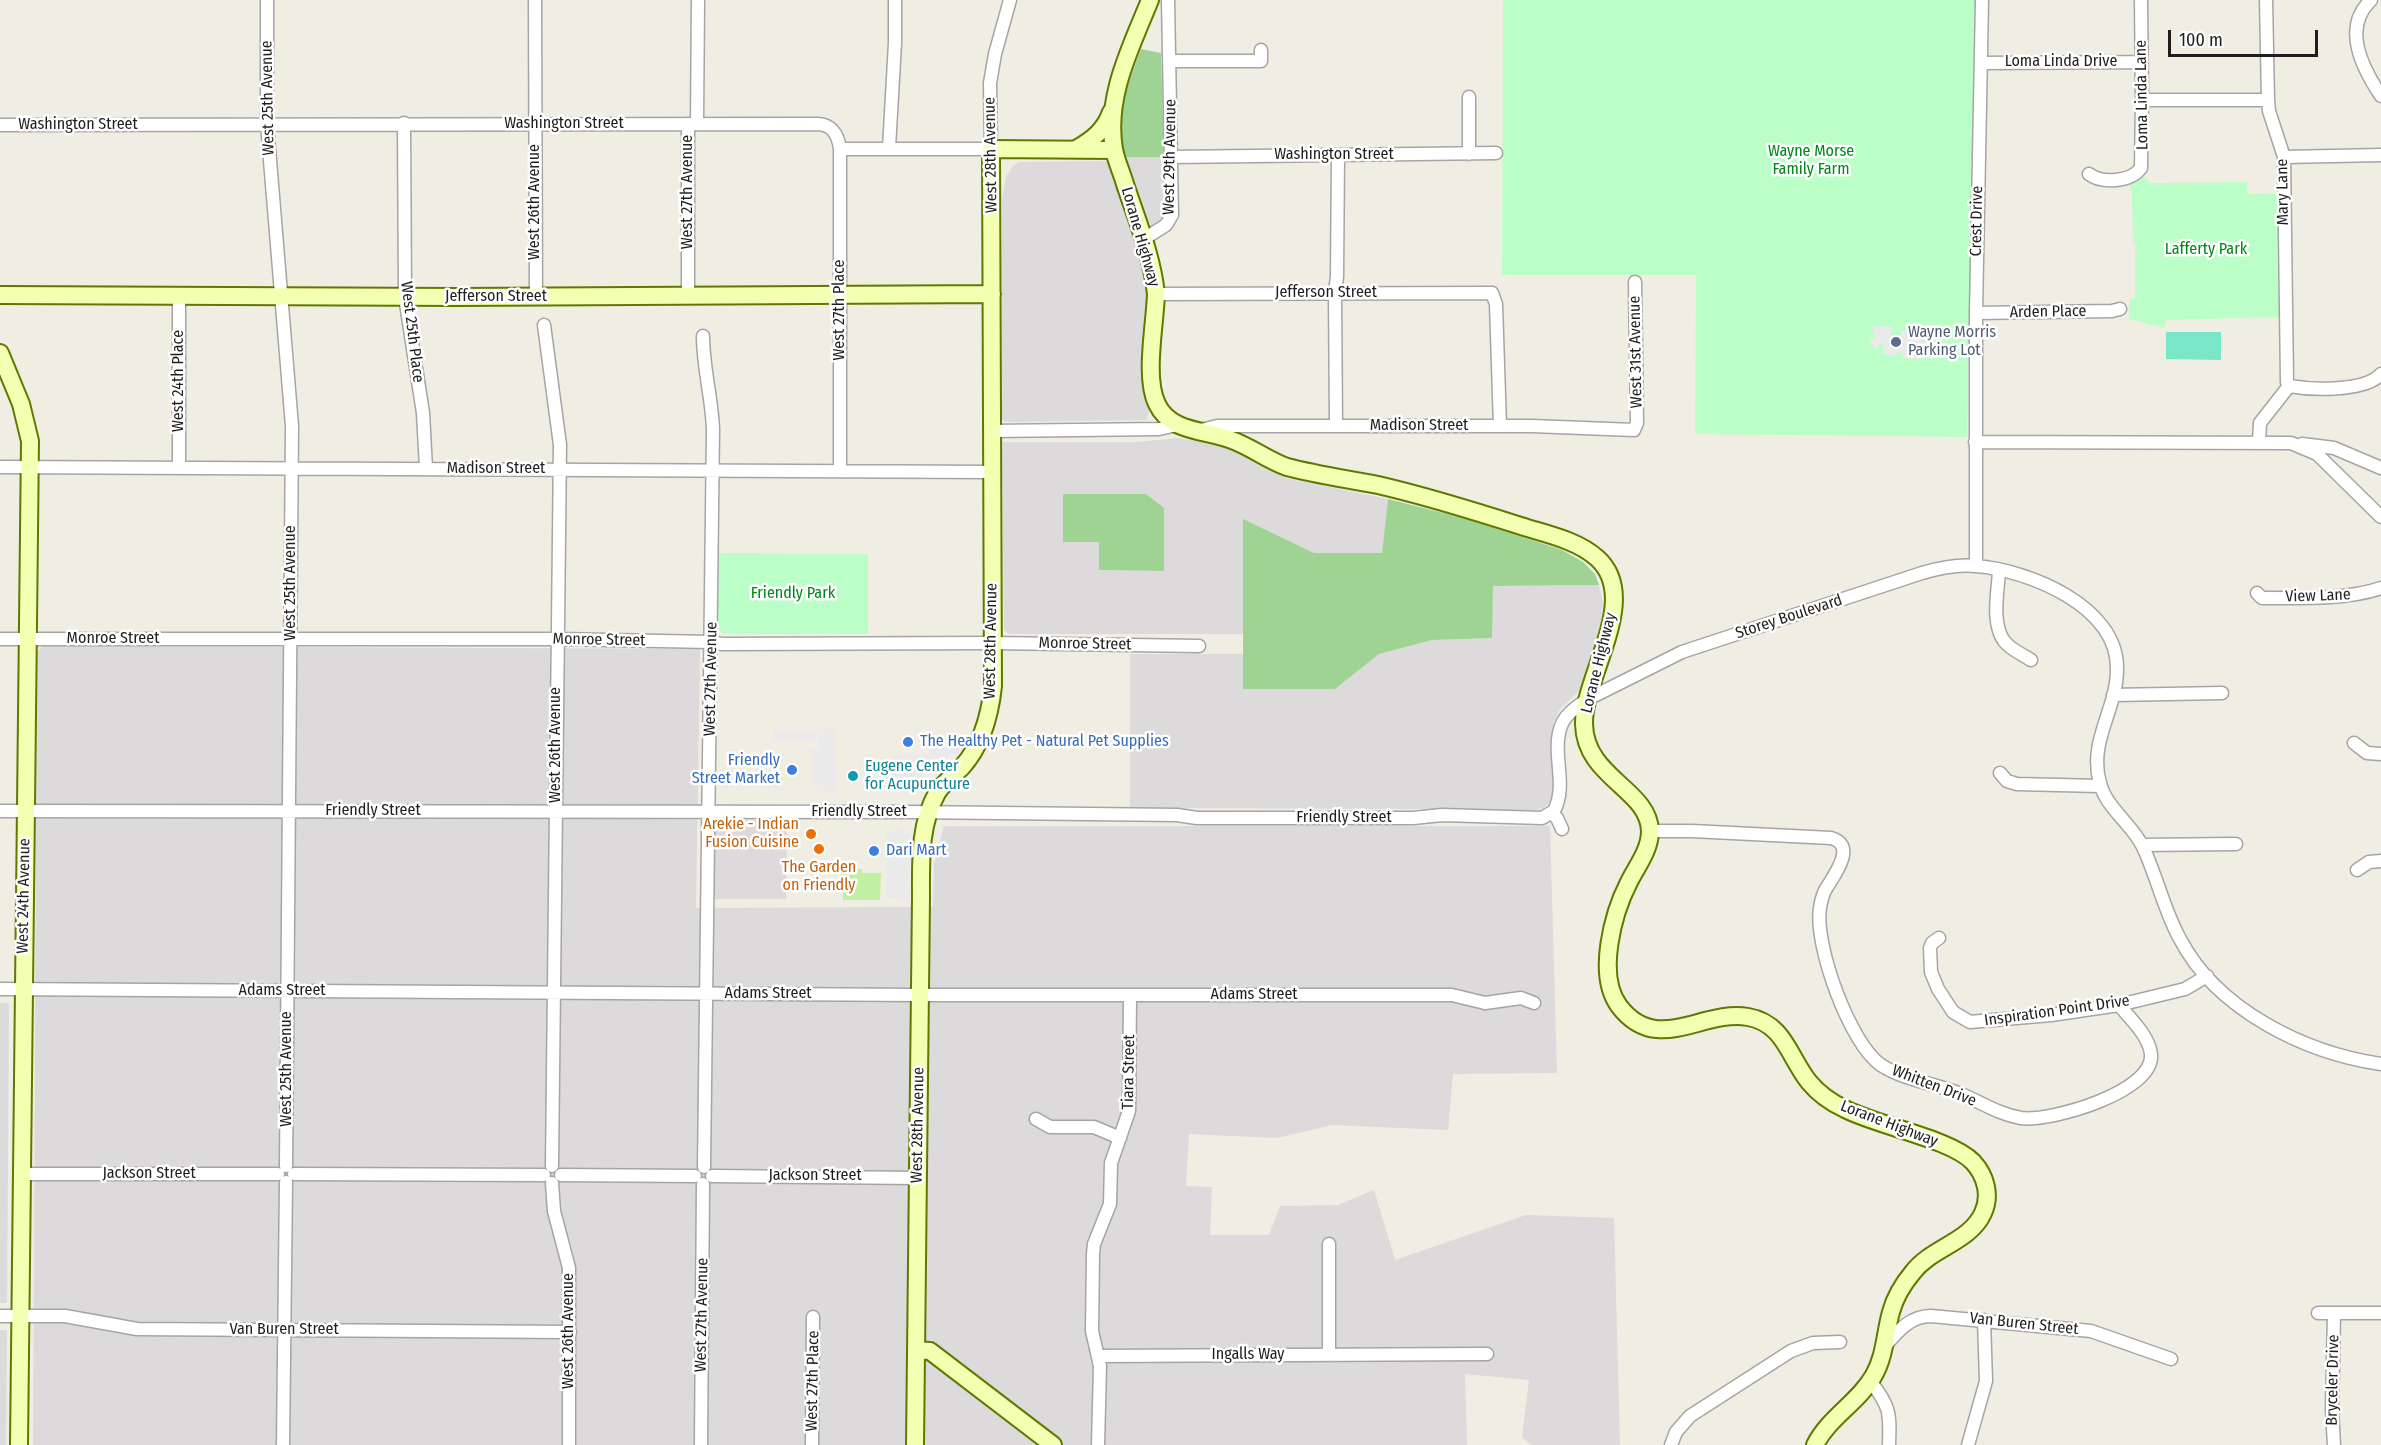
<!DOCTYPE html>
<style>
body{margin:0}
#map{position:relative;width:2381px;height:1445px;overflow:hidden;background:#f0ede2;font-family:"Fira Sans Condensed",sans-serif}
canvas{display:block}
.scale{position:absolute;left:2168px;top:30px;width:150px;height:27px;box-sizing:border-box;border:3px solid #1e1e1e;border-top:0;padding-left:8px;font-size:18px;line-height:21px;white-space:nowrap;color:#1e1e1e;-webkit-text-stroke:4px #fff;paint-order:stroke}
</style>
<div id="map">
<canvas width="2381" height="1445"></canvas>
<div class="scale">100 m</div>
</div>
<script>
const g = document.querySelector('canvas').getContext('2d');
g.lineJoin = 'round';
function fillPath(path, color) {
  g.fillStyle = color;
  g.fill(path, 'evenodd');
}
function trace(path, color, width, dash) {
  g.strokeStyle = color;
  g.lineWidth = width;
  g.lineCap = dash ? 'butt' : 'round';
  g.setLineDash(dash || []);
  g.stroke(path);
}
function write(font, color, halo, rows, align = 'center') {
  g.font = font + ' "Fira Sans Condensed",sans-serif';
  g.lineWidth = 5;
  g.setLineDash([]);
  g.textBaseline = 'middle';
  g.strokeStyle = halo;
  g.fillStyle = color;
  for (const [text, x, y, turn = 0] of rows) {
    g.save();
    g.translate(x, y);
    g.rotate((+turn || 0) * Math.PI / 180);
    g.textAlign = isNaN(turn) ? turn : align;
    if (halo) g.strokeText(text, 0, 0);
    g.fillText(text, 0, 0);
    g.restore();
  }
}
fillPath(new Path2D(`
 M 1124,157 L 1164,157 L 1164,216 L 1151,227 L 1144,225 Z
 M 1110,161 L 1142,251 L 1148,297 L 1142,377 L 1149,413 L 1146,420 L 1005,422 L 1002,419 L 1002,198 L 1006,177 L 1012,167 L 1019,162 Z
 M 1179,438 L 1233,449 L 1286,478 L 1388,499 L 1382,553 L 1314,553 L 1244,520 L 1243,634 L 1009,634 L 1004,630 L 1002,442 L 1137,442 ZM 1099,542 L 1164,571 L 1100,570 Z
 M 1599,585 L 1603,604 L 1601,622 L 1585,685 L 1560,709 L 1553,723 L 1551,743 L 1553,794 L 1549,803 L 1541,809 L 1493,814 L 1419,809 L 1130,808 L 1130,654 L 1243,654 L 1244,689 L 1335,689 L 1379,654 L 1432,640 L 1492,638 L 1492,586 Z
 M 43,646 L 700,649 L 696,908 L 933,907 L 934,864 L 944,826 L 1550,826 L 1557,1073 L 1453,1074 L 1448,1130 L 1332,1125 L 1277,1138 L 1189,1134 L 1186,1186 L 1212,1187 L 1210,1235 L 1269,1235 L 1280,1206 L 1338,1205 L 1374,1190 L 1395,1260 L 1526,1215 L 1614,1218 L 1620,1445 L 1531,1445 L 1522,1437 L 1529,1380 L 1465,1374 L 1467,1445 L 33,1445 L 37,652 Z
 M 721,820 L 787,820 L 786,899 L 714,899 L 715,826 Z
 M 0,1003 L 9,1003 L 7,1303 L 0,1303 Z
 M 0,1330 L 7,1330 L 6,1445 L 0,1445 Z`), '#dcdada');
fillPath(new Path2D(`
 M 843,869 L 862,869 L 862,873 L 881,873 L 880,900 L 843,900 Z`), '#c1efa3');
fillPath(new Path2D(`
 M 1141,49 L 1161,53 L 1164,157 L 1124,157 L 1119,124 L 1122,100 Z
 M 1063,494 L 1146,494 L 1164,508 L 1164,571 L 1099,570 L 1099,542 L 1063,542 Z
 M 1388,499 L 1467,519 L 1562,550 L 1583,562 L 1595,574 L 1599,585 L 1493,586 L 1492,638 L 1432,640 L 1379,654 L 1335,689 L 1243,689 L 1243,519 L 1314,553 L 1382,553 Z`), '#9fd393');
fillPath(new Path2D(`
 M 1503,0 L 1975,0 L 1967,437 L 1695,434 L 1696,275 L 1502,275 Z
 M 2141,175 L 2151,183 L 2247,182 L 2247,194 L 2278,194 L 2280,317 L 2166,320 L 2165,328 L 2129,319 L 2129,299 L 2135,298 L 2135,243 L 2133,242 L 2132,192 L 2129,184 Z
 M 718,553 L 868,554 L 868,634 L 723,634 L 718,627 Z`), '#bbfec7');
fillPath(new Path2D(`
 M 2166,332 L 2221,332 L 2221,360 L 2166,359 Z`), '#79e6c7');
fillPath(new Path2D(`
 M 1872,326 L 1892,327 L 1891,335 L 1900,337 L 1901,330 L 1920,331 L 1922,342 L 1929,341 L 1933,357 L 1928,357 L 1927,352 L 1921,353 L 1921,359 L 1917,359 L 1903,358 L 1903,353 L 1897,352 L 1896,357 L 1881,353 L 1884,346 L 1880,344 L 1876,349 L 1869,341 L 1875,337 Z
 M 836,729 L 836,791 L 817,791 L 817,785 L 812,785 L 812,749 L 818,749 L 818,737 L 815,737 L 815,741 L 774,741 L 774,730 Z
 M 930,737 L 960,737 L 960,742 L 964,744 L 955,758 L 952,753 L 945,758 L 946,760 L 923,775 L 925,779 L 915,786 L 911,781 L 903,786 L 903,789 L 892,789 L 892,755 L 930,754 Z
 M 893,829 L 904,830 L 904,833 L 911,833 L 908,884 L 906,884 L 906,888 L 910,888 L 910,905 L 896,898 L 886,898 L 887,832 L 893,832 Z`), '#eaeaea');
const street = new Path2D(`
 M 267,0 L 267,124 L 292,426 L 286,1166
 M 535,0 L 536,296
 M 2266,0 L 2268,100 L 2269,111 L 2284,157 L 2287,382 L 2289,386
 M 2371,0 C 2341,28 2363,69 2381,96
 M 1170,61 L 1261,61 L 1261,50
 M 1981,63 L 2141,62
 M 1469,97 L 1469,154
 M 2142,100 L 2268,100
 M 404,123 L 405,297 L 423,413 L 426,468
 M 697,124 L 698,0
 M 0,125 L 818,124 C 833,125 838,135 840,149 L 991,149 L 990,83 L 995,54 L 1010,0
 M 889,148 L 895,43 L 895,0
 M 840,149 L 840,471
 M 1172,157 L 1496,153
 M 2284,157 L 2381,155
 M 2089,174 C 2102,184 2131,182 2141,168 L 2142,100 L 2141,0
 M 1144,239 L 1166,225 L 1172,215 L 1168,0
 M 1156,294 L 1492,293 L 1496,304 L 1500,426
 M 179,295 L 179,467
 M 688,296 L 688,124
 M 1976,313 L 2112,311 L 2120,309
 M 544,325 L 560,445 L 552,1166
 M 703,336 C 703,368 712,398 713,430 L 704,1167
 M 1336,426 L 1335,293 L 1337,276 L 1338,155
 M 992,431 L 1159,429 L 1177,425
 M 1197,431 L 1217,426 L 1532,426 L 1634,430 L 1637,423 L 1635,282
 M 1975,442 L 2291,443 L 2317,454 L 2381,517
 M 2259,442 L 2260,423 L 2289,386 C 2312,390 2365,392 2381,374
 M 2302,444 L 2334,448 L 2381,468
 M 0,467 L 992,472
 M 1976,566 L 1976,313 L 1982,0
 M 1999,571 C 1998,591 1991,623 2004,641 C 2011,650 2022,654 2031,660
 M 2257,593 L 2262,598 C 2298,598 2347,600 2381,588
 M 0,639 L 557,639 L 711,642 L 722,644 L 993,643 L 1199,646
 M 2113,695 L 2222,693
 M 2354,743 L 2367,753 L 2381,754
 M 2000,773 L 2007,781 L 2017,784 L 2100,786
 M 0,811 L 910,812 L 1177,815 L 1197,818 L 1413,818 L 1442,815 L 1542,818 L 1554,811 C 1568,784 1551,753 1561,726 C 1565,714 1578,706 1588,699 L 1682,652 L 1922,573 C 1939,568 1958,564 1976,566 C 2028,570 2118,606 2117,669 C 2117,710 2088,741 2100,783 C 2106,808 2132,824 2143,847 C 2157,877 2164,910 2180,939 C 2217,1010 2305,1053 2381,1064
 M 1551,813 L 1557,818 L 1562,829
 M 1650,831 L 1692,831 L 1831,838 C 1857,845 1835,874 1827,887 C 1823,893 1821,901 1820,908 C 1814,945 1850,1044 1881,1065 C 1904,1080 1933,1083 1958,1093 C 1980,1101 1997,1114 2021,1118 C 2050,1122 2155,1092 2151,1054 C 2149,1036 2130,1018 2119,1005
 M 2142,845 L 2236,844
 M 2357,870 L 2369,862 L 2381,861
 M 1939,938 L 1932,943 L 1930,948 L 1931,972 L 1938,989 L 1953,1012 L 1970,1022 L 2051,1015 L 2119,1005 L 2185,989 L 2207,976
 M 0,989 L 920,995 L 1452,995 L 1485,1003 L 1521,998 L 1534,1003
 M 1036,1119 L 1050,1127 L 1094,1127 L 1120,1138
 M 21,1174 L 278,1174
 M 294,1174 L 544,1175
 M 561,1175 L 695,1176
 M 712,1176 L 918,1178
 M 552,1183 L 554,1211 L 569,1268 L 569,1445
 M 2318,1313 L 2381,1313
 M 0,1316 L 65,1316 L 137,1329 L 570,1332
 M 1885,1346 C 1898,1331 1910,1316 1931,1316 L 2091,1331 L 2171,1359
 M 1329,1355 L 1329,1244
 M 1099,1356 L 1487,1354
 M 1870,1381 C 1891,1407 1890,1414 1889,1445
 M 283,1445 L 286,1182
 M 701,1445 L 703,1184
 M 812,1445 L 813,1317
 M 1098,1445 L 1100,1366 L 1092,1331 L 1093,1254 L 1094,1244 L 1110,1204 L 1111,1163 L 1129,1111 L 1130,996
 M 1671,1445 L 1676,1432 L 1690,1416 L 1791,1351 L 1813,1343 L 1840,1342
 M 1968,1445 L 1986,1381 L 1984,1320
 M 2334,1445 L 2332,1410 L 2334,1314`);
const secondary = new Path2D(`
 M 1150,0 C 1131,47 1105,97 1114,149 C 1116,161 1122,173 1125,184 C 1137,220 1152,256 1156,294 C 1155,325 1144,378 1157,404 C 1170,432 1204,430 1229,439 C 1250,446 1267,460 1287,467 C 1317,475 1348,479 1378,485 C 1426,496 1474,511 1521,526 C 1546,534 1577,540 1597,558 C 1642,598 1583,676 1584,724 C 1585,778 1649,789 1650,831 C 1650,850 1637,866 1629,882 C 1613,913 1596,975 1619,1006 C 1657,1056 1702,1009 1748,1017 C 1784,1023 1789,1057 1809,1082 C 1818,1093 1832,1103 1845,1109 C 1878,1126 1951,1139 1973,1162 C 1986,1176 1991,1196 1983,1213 C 1970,1242 1931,1248 1913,1272 C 1903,1284 1895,1297 1891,1312 C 1885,1333 1885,1356 1874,1375 C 1859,1402 1829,1417 1815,1445
 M 1076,149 C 1092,140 1105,130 1111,112
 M 0,295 L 457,297 L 992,294
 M 0,353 L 21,404 L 30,441 L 19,1445
 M 916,1350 L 930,1351 L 1053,1445
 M 915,1445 L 921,897 C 921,862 919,825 937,793 C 943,783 954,775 962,767 C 982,745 990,715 993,686 L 991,149 L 1114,150`);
trace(street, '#a5a5a5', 15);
trace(secondary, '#5f7900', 20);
trace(street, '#fff', 12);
trace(secondary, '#f3ffb1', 16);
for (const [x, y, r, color] of [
 [1896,342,6,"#5c6f8a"],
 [908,742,6,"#3f7fe0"],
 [792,770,6,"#3f7fe0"],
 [853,776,6,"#0f9aa8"],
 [811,834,6,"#e8710a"],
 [819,849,6,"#e8710a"],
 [874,851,6,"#3f7fe0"]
]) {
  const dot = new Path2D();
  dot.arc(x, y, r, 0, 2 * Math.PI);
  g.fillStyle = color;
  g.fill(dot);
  trace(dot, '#fff', 2);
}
write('16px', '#1e1e1e', '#fff', [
 ["Loma Linda Drive",2061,62],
 ["Loma Linda Lane",2142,95,-91],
 ["West 25th Avenue",268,98,-91],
 ["Washington Street",564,124],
 ["Washington Street",78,125],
 ["West 28th Avenue",991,155,-91],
 ["Washington Street",1334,155],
 ["West 29th Avenue",1170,157,-89],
 ["West 27th Avenue",688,192,-90],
 ["Mary Lane",2283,192,-91],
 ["West 26th Avenue",535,202,-90],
 ["Crest Drive",1977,221,-89],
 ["Lorane Highway",1140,237,74],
 ["Jefferson Street",1326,293],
 ["Jefferson Street",496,297],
 ["West 27th Place",840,310,-90],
 ["Arden Place",2048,312,-1],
 ["West 25th Place",412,332,83],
 ["West 31st Avenue",1636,352,-91],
 ["West 24th Place",179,381,-90],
 ["Madison Street",1419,426],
 ["Madison Street",496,469],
 ["West 25th Avenue",291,583,-90],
 ["View Lane",2318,596,-2],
 ["Storey Boulevard",1789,617,-18],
 ["Monroe Street",113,639],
 ["Monroe Street",599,640,1],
 ["West 28th Avenue",991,641,-89],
 ["Monroe Street",1085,644,1],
 ["Lorane Highway",1599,663,-76],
 ["West 27th Avenue",711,679,-89],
 ["West 26th Avenue",556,745,-90],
 ["Friendly Street",373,811],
 ["Friendly Street",859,812],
 ["Friendly Street",1344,818],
 ["West 24th Avenue",24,896,-89],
 ["Adams Street",282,991],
 ["Adams Street",768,994],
 ["Adams Street",1254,995],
 ["Inspiration Point Drive",2057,1011,-8],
 ["West 25th Avenue",287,1069,-90],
 ["Tiara Street",1129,1072,-89],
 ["Whitten Drive",1934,1086,21],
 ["Lorane Highway",1889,1124,21],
 ["West 28th Avenue",918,1125,-89],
 ["Jackson Street",149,1174],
 ["Jackson Street",815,1176],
 ["West 27th Avenue",702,1315,-89],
 ["Van Buren Street",2024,1324,6],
 ["Van Buren Street",284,1330],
 ["West 26th Avenue",569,1331,-90],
 ["Ingalls Way",1248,1355],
 ["Bryceler Drive",2333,1380,-89],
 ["West 27th Place",813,1381,-89]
]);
write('16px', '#01861a', '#fff', [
 ["Wayne Morse",1811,152],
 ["Family Farm",1811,170],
 ["Lafferty Park",2206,250],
 ["Friendly Park",793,594]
]);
write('16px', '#4e5e75', '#fff', [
 ["Wayne Morris",1908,333],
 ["Parking Lot",1908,351]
], 'left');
write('16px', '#366cbe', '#fff', [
 ["The Healthy Pet - Natural Pet Supplies",920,742],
 ["Friendly",780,761,"right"],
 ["Street Market",780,779,"right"],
 ["Dari Mart",886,851]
], 'left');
write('16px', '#0d838f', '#fff', [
 ["Eugene Center",865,767],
 ["for Acupuncture",865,785]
], 'left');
write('16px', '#c56008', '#fff', [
 ["Arekie - Indian",799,825],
 ["Fusion Cuisine",799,843],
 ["The Garden",819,868,"center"],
 ["on Friendly",819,886,"center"]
], 'right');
</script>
